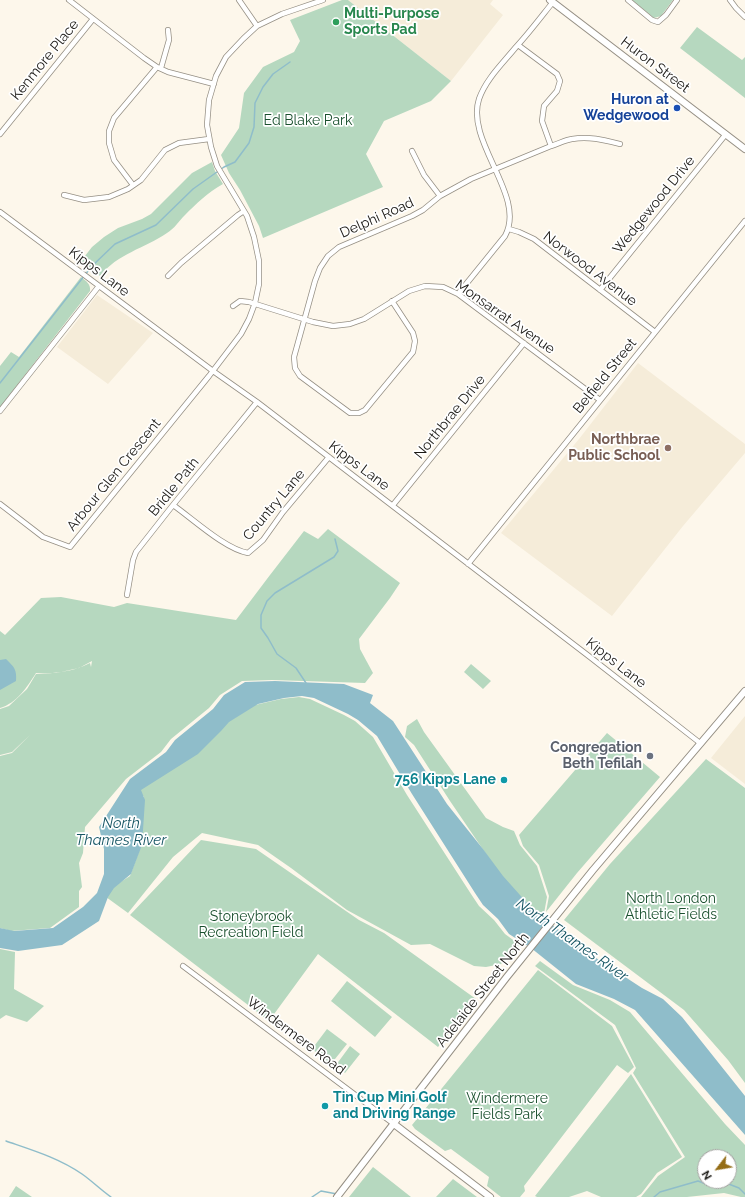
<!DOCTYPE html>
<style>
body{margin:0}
#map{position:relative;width:745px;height:1197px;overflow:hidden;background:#fdf7eb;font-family:Raleway,sans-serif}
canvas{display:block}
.north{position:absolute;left:697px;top:1149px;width:40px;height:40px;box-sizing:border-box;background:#fff;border:1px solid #a4a3a1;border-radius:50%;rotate:239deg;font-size:11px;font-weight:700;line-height:16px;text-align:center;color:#1b1915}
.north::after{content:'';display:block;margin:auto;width:14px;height:18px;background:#946d16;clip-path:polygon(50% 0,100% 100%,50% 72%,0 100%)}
</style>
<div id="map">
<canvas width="745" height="1197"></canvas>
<div class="north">N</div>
</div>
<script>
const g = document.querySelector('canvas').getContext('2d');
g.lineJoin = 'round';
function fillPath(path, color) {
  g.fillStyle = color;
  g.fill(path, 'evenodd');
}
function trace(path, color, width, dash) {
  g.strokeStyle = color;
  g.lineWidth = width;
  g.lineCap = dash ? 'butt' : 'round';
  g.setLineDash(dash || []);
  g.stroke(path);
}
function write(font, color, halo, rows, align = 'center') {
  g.font = font + ' Raleway,sans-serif';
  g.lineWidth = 3.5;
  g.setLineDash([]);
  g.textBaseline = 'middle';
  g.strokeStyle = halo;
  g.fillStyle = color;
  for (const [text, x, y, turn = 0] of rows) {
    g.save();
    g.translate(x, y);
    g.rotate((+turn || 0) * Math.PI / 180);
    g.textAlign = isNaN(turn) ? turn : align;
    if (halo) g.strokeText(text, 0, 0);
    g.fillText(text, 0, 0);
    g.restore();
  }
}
fillPath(new Path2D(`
 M 348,0 L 493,0 L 490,4 L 503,15 L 451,81 Z
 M 97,295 L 153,333 L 108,384 L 57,347 Z
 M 638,363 L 745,444 L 745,453 L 683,526 L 612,616 L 501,533 L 579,439 Z
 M 745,716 L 745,784 L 711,758 Z`), '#f5ecd9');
fillPath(new Path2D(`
 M 342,0 L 348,0 L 451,81 L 431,101 L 384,121 L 366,154 L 383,187 L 263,238 L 259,226 L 240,190 L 229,173 L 221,155 L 239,128 L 244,93 L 263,67 L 294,52 L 300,41 L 290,20 Z
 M 632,0 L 673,0 L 661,16 L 654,18 Z
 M 697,27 L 742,60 L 745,57 L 745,98 L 680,48 Z
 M 212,162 L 215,171 L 223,184 C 208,192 196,204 185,215 C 179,221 174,229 167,233 C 145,248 117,254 100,276 L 81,261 L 92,247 L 104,237 L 118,228 L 142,219 L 151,214 L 192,173 Z
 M 81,277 C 86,281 91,284 90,291 L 0,407 L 0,366 L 11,352 L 19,357 Z
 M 328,529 L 400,583 L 390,598 L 359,639 L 360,649 L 373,673 L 365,683 L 272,680 L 242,681 L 220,695 L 209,708 L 171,739 L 161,752 L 126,779 L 85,827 L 83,853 L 79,863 L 82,887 L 79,891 L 79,907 L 50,928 L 11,931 L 0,928 L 0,756 L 12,753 L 30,735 L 12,752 L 0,755 L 0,709 L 9,706 L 27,689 L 36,674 C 55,673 73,672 90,663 L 91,667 L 92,661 L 79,668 L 56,673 L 36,673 C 27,687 17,703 0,708 L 0,631 L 5,635 L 41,598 L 61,597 L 114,607 L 127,603 L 236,620 L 270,575 L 304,531 L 318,539 Z
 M 471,664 L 491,681 L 483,689 L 464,672 Z
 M 299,697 L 310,699 L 344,715 L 355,721 L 373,737 L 407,795 L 471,894 L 479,906 L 494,920 L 505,934 L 520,945 L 501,964 L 486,967 L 474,966 L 430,944 L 411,945 L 347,910 L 291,868 L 258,845 L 202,833 L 173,857 L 128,913 L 106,897 L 111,888 L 130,876 L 141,846 L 144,797 L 138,790 L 226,723 L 255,705 L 281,699 Z
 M 417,719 L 424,732 L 486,818 L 503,827 L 514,831 L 520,845 L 537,866 L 547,897 L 543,919 L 525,904 L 501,876 L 450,801 L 414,745 L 405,737 L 407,726 Z
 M 607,733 L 660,777 L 577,873 L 546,912 L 549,896 L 539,865 L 523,846 L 519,835 Z
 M 706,759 L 745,788 L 745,1083 L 728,1060 L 684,1010 L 564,920 L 610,864 Z
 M 201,840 L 256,849 L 359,920 L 384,933 L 476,999 L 438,1047 L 318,954 L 269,1021 L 130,915 Z
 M 0,949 L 15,952 L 14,989 L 44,1006 L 27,1022 L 6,1015 L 0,1019 Z
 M 540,961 L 573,985 L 610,1000 L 630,1012 L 725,1124 L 745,1145 L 745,1197 L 741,1197 L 724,1193 L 687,1197 L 641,1197 L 658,1176 L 685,1157 L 633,1073 L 636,1068 L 615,1025 L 535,966 ZM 705,1157 L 729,1157 L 729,1181 L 705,1181 Z
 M 538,970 L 612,1026 L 634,1067 L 628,1073 L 617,1065 L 524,1186 L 525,1191 L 520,1197 L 501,1197 L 487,1186 L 489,1177 L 451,1149 L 445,1151 L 415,1129 L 412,1125 Z
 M 347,981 L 392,1017 L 375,1037 L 331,1001 Z
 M 327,1029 L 347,1044 L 331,1064 L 312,1049 Z
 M 350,1046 L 360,1054 L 345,1073 L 336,1065 Z
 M 631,1074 L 682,1157 L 657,1173 L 641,1194 L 636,1197 L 601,1197 L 587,1191 L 569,1197 L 537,1197 L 535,1196 Z
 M 373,1167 L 411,1197 L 349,1197 Z
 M 453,1179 L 477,1197 L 436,1197 Z
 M 16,1186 L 32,1197 L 9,1197 Z`), '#b6d8bf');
fillPath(new Path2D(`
 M 6,659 C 14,667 17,669 16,681 L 0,690 L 0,660 Z
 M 275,681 L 344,684 L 373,695 L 370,703 L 393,721 L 447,804 L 483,849 L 503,876 L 528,904 L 546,920 L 593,956 L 642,988 L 663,999 L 682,1017 L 745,1096 L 745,1135 L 635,1010 L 614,999 L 576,984 L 531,948 L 509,934 L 498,919 L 483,905 L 475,893 L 412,794 L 377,736 L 358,720 L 348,714 L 314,698 L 302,696 L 284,698 L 258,704 L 229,722 L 221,731 L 198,754 L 141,790 L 145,800 L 142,845 L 131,874 L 114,888 L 108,897 L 99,921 L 62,945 L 18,951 L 0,948 L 0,928 L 14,931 L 53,928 L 83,907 L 97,893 L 104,874 L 104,849 L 99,827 L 130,779 L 166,752 L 175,740 L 213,709 L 224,695 L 245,682 Z`), '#8fbdca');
trace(new Path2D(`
 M 0,383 L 77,285 L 92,266 L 115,244 L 156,225 L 193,189 L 224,167 L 235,162 L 249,143 L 254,127 L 255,103 L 263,87 L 273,74 L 290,62
 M 306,683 L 296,668 L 277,654 L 268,638 L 261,628 L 261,615 L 267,601 L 275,593 L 334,557 L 338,551 L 335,539
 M 6,1141 C 32,1150 59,1158 82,1174 C 92,1181 101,1190 111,1197
 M 312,1197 L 321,1191 L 337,1194
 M 654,1197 L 660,1192 L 698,1181 L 714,1187 L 726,1183 L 739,1188 L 745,1194`), '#8fbdca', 1.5);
const minor = new Path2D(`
 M 69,0 L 144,58 L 157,67 L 168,72 L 214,84
 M 239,0 L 257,26
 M 628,0 L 652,20 L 658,22 L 666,15 L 677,0
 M 730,0 L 736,8 L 745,17
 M 161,68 L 169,40 L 168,30
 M 0,134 L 93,19
 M 551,146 C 558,144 565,140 572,139 C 589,136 604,140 620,144
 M 412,151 L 424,175 L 440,196
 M 133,185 L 114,160 L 109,143 L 109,131 L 114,118 L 157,67
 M 64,195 L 84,200 L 109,197 L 128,189 L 141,180 L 165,150 L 179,143 L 209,139
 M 0,212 L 213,371 L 257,402 L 590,657 L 700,743
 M 509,229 L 519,232 L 534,239 L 655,332
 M 168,276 L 181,263 L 238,215 L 244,211
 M 600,290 L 726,134
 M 458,294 L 505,236 C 527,196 465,142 479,99 C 486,79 503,63 516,47 C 529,33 541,17 553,2
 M 392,301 L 413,333 L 415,341 L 413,352 L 365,410 L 359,413 L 350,413 L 300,376 L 295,368 L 294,357 L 315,281 L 320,268 L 328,256 L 339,247 L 412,216 L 423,210 L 440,196 L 471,179 L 551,146 L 542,121 L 544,106 L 557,91 L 560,81 L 557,74 L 518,45
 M 233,306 L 240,301 L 249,302 L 313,322 L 333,326 L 350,324 L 364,319 L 409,291 L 425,286 L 443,287 L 458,294 L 600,400
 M 0,411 L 99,286
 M 0,504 L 43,537 L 70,547 L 209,376 L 241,334 L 249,319 L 255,303 L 259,284 L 259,261 L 254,237 L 247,216 L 217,166 L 211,147 L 207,125 L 209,100 L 216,76 L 226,57 L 243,39 L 257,26 L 282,14 L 323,0
 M 173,505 C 193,519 225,549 248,553 L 263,540 L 283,512 L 329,457
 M 393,505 L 524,343
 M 468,564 L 745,221
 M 127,595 L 133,560 L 136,552 L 173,505 L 257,402
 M 183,966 L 394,1124`);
const major = new Path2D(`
 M 550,0 L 745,149
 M 394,1124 L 490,1197
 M 337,1197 L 506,978 L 593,870 L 745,691`);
trace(minor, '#958f84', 6);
trace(major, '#958f84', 8);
trace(minor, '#fff', 4.5);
trace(major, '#fff', 6);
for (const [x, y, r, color] of [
 [336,22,4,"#2e9e5b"],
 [677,108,4,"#1a4fb4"],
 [668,448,4,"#8d6e63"],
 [650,756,4,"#6b7280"],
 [504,780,4,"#0f9aa8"],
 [325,1106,4,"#0f9aa8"]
]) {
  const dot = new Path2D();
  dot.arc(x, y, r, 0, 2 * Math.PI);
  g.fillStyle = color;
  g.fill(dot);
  trace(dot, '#fff', 1.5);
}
write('bold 14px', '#27864d', '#fff', [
 ["Multi-Purpose",344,14],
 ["Sports Pad",344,30]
], 'left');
write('14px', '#1b1915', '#fff', [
 ["Kenmore Place",45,60,-51],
 ["Huron Street",655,65,37],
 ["Wedgewood Drive",654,205,-51],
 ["Delphi Road",377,218,-24],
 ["Norwood Avenue",590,269,37],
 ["Kipps Lane",99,272,37],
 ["Monsarrat Avenue",505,317,35],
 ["Belfield Street",605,376,-51],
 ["Northbrae Drive",450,417,-51],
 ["Kipps Lane",359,466,37],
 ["Arbour Glen Crescent",114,475,-51],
 ["Bridle Path",174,487,-51],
 ["Country Lane",274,505,-50],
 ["Kipps Lane",616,663,38],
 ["Adelaide Street North",483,990,-52],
 ["Windermere Road",296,1036,37]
]);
write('bold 14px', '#164399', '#fff', [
 ["Huron at",669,100],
 ["Wedgewood",669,116]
], 'right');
write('14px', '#1a502e', '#fff', [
 ["Ed Blake Park",308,121],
 ["North London",671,899],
 ["Athletic Fields",671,915],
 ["Stoneybrook",251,917],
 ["Recreation Field",251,933],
 ["Windermere",507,1099],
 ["Fields Park",507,1115]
]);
write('bold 14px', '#785e54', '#fff', [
 ["Northbrae",660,440],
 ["Public School",660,456]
], 'right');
write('bold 14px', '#5b616d', '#fff', [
 ["Congregation",642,748],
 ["Beth Tefilah",642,764]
], 'right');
write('bold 14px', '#0d838f', '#fff', [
 ["756 Kipps Lane",496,780],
 ["Tin Cup Mini Golf",333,1098,"left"],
 ["and Driving Range",333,1114,"left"]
], 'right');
write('italic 15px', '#175664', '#fff', [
 ["North",121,823],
 ["Thames River",121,840],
 ["North Thames River",572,940,35]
]);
</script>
